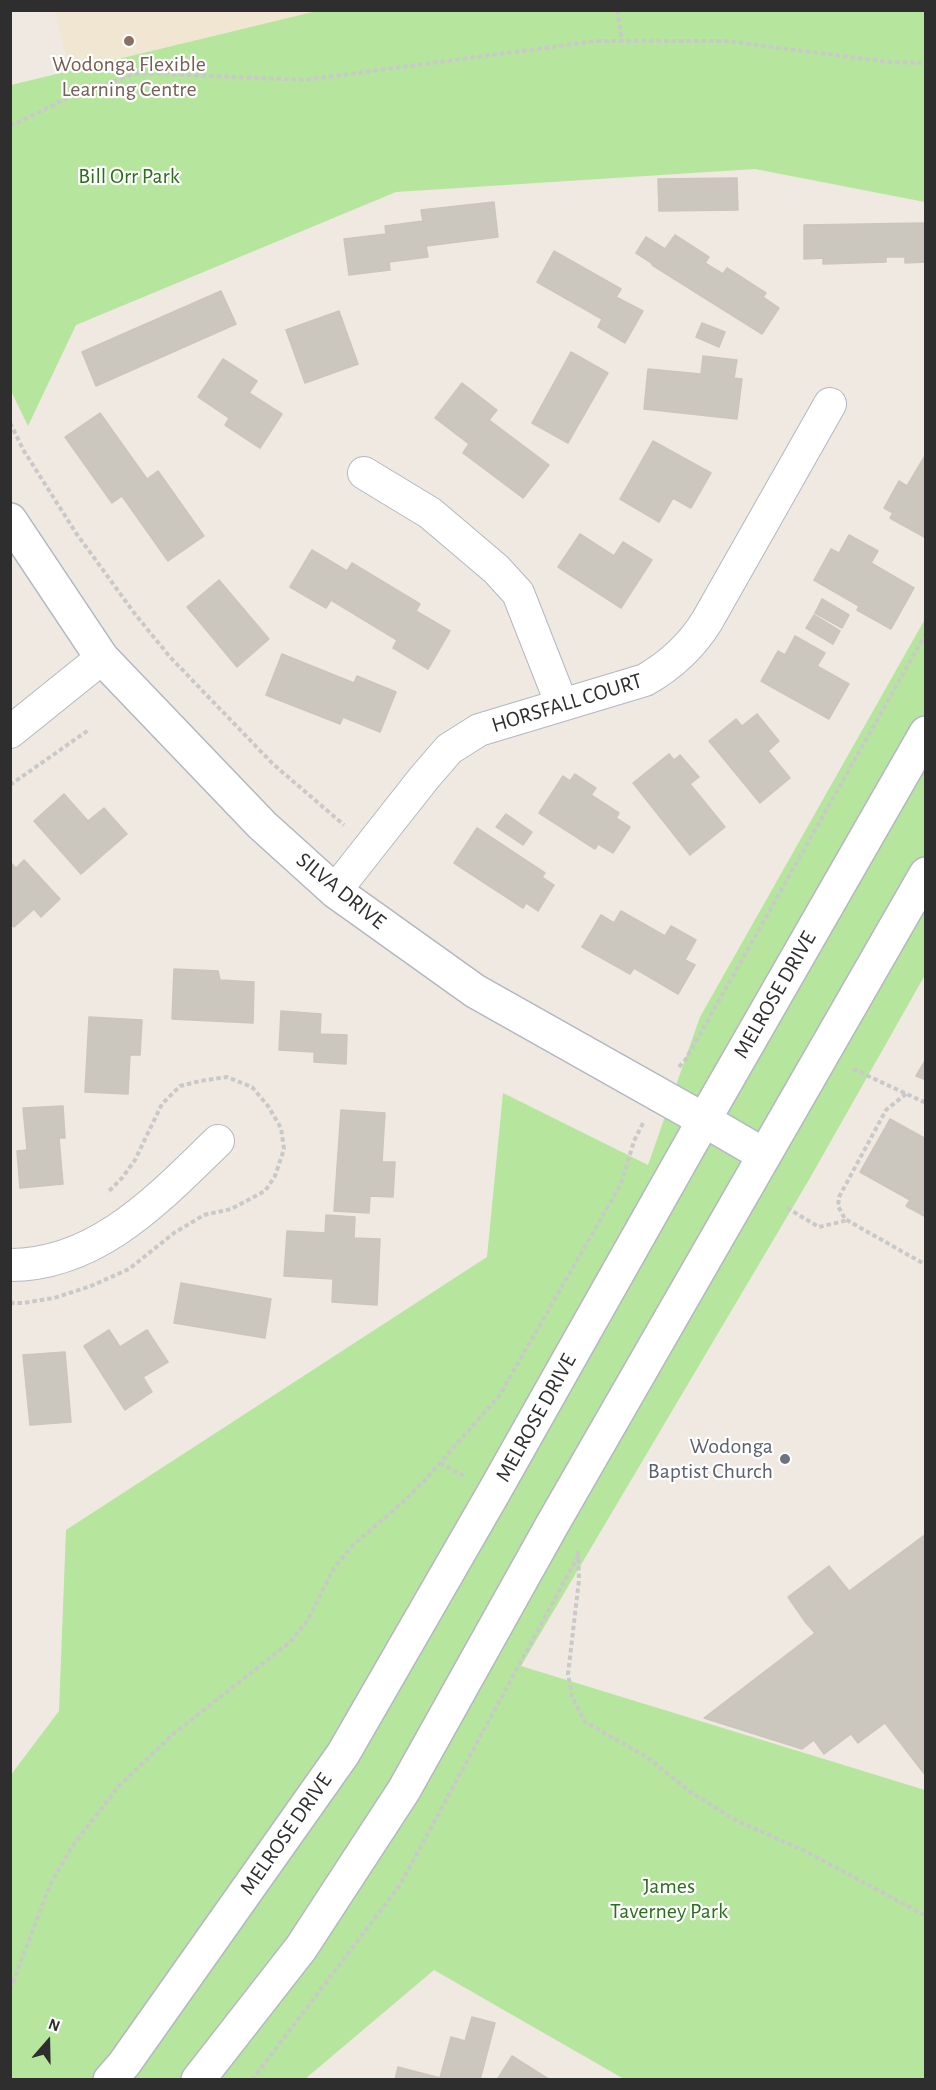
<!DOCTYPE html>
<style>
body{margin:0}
#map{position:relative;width:936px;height:2090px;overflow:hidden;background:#efe9e1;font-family:"Alegreya Sans",sans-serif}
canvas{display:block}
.frame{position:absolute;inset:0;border:12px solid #2e2e2e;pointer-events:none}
.north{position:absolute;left:18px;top:2012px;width:60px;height:60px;-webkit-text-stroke:4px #fff;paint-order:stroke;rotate:20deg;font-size:16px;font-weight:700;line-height:24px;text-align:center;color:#2e2e2e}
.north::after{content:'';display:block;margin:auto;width:21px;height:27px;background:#2e2e2e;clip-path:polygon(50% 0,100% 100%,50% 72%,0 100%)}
</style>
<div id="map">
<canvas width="936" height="2090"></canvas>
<div class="frame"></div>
<div class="north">N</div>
</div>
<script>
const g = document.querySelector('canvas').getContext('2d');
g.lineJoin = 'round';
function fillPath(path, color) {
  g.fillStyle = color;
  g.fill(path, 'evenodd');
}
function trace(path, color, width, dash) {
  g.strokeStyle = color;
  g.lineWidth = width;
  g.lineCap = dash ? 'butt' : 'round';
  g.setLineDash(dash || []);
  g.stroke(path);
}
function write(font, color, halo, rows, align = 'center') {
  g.font = font + ' "Alegreya Sans",sans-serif';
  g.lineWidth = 4.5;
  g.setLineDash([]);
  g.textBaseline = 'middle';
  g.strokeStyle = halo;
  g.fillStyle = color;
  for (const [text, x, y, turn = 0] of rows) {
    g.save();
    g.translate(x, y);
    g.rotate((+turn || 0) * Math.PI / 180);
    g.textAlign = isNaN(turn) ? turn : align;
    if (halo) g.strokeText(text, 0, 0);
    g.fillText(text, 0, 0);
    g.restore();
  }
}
fillPath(new Path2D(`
 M 55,10 L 321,11 L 70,71 Z`), '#f0e6d1');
fillPath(new Path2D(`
 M 321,10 L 925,11 L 925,202 L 755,169 L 396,192 L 76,325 L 28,426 L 11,391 L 11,85 Z
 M 925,619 L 925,975 L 810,1178 L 521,1666 L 925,1790 L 925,2079 L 624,2079 L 434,1970 L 305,2079 L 11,2079 L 10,1776 L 59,1711 L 66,1530 L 487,1257 L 503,1093 L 648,1165 L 700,1017 Z`), '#b6e59e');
const building = new Path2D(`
 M 737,178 L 738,210 L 659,211 L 658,179 Z
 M 494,202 L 498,237 L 426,246 L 428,257 L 389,262 L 390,270 L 349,275 L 344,239 L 386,234 L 385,226 L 423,221 L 421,210 Z
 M 926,223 L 926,262 L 905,263 L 905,257 L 886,257 L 886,262 L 823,264 L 823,258 L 804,259 L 804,225 Z
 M 675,235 L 709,257 L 705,263 L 723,274 L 727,268 L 766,293 L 763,297 L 779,308 L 762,334 L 652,265 L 653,264 L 636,253 L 646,237 L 665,249 Z
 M 554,251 L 621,289 L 616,297 L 643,311 L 625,343 L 598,327 L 602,319 L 537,282 Z
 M 221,291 L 236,324 L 96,386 L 82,352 Z
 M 339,311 L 358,364 L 305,383 L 286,330 Z
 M 702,323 L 725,332 L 719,347 L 696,337 Z
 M 571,352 L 608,373 L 568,443 L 532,423 Z
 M 703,356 L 737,360 L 734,378 L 742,379 L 737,419 L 644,409 L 648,369 L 701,374 Z
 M 223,359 L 257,381 L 249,393 L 282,414 L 260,448 L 225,425 L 229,418 L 198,397 Z
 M 462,383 L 497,410 L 489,420 L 549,465 L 523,498 L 463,453 L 469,444 L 435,418 Z
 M 100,413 L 147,479 L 158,471 L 204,536 L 168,561 L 122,496 L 112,503 L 65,437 Z
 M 653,441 L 711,473 L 691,508 L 673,498 L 659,522 L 620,499 Z
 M 926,454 L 926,538 L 890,518 L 893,513 L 884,508 L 899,481 L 907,486 Z
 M 580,534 L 614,556 L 623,542 L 652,560 L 621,608 L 558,567 Z
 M 849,535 L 878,551 L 871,563 L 914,588 L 891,629 L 857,610 L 859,606 L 814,580 L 831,549 L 839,553 Z
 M 312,550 L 347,571 L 352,563 L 420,604 L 416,611 L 450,631 L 428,669 L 393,648 L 397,640 L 331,600 L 326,608 L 290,587 Z
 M 219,580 L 269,639 L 237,667 L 187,607 Z
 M 822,599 L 849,615 L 842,628 L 815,613 Z
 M 814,615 L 840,631 L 833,644 L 806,628 Z
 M 795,636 L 825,653 L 817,666 L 849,684 L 829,719 L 761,681 L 778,651 L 785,655 Z
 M 282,654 L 354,683 L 357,676 L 396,692 L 380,732 L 343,717 L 340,724 L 266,695 Z
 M 757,714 L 779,741 L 768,751 L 790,778 L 760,803 L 709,741 L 736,719 L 742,726 Z
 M 669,754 L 674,760 L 680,755 L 699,777 L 690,784 L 725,827 L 690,855 L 633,783 Z
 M 575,774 L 596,788 L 591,795 L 619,813 L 616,818 L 630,827 L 613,853 L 598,844 L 595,849 L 539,813 L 563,776 L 570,781 Z
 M 64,794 L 88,821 L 104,808 L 127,834 L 81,874 L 34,821 Z
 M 506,814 L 532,832 L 523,845 L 496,827 Z
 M 477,828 L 545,873 L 542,877 L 554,885 L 538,911 L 526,903 L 523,908 L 454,863 Z
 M 24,860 L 60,899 L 41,917 L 34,909 L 14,927 L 10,924 L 10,862 L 16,868 Z
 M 621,911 L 665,936 L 671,926 L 696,940 L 685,960 L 695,965 L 678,994 L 634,968 L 630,974 L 582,947 L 601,915 L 614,923 Z
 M 174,969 L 218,971 L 220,980 L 254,982 L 253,1023 L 172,1019 Z
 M 281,1011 L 321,1014 L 320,1034 L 347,1035 L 346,1064 L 314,1062 L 314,1052 L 279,1050 Z
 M 89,1017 L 142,1020 L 140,1055 L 130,1055 L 128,1094 L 85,1092 Z
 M 926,1059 L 926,1080 L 916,1076 Z
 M 63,1106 L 65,1138 L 59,1138 L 63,1184 L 20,1188 L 17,1151 L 27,1150 L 23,1108 Z
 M 341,1110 L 385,1113 L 382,1162 L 395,1162 L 393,1197 L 370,1196 L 369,1213 L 334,1211 Z
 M 890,1119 L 926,1139 L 926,1217 L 906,1206 L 910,1200 L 860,1172 Z
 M 326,1215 L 355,1217 L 354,1238 L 380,1239 L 377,1305 L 332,1302 L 333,1279 L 284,1276 L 287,1231 L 325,1233 Z
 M 181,1283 L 271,1299 L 265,1338 L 174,1323 Z
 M 109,1330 L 120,1347 L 147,1330 L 168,1362 L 143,1377 L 152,1392 L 125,1410 L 84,1346 Z
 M 65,1352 L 71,1422 L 30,1425 L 23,1355 Z
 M 926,1534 L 926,1776 L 885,1723 L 858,1743 L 851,1734 L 824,1754 L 814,1740 L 802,1749 L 704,1718 L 815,1633 L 806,1623 Z
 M 829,1566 L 849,1591 L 806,1623 L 788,1597 Z
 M 472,2017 L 495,2023 L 480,2080 L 395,2080 L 398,2067 L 440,2078 L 451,2037 L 465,2041 Z
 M 512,2056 L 550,2080 L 497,2080 Z`);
fillPath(building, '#cbc7bf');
trace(building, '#cbc5ba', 1.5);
const minor = new Path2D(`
 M 364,473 L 430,513 L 496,569 L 518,593 L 562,705
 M 10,732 L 102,658
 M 335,891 L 424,778 L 449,749 L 479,730 L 645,680 C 671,665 691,647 707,621 L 830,404
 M 10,1265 C 98,1265 160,1197 218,1141`);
const tertiary = new Path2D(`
 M 10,520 L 102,658 L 262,825 L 335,891 L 475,991 L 704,1120`);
const secondary = new Path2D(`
 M 704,1120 L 764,1155
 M 110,2080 L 124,2064 L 343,1754 L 494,1492 L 704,1120 L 926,733
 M 198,2080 L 301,1948 L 404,1790 L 552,1525 L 926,874`);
trace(minor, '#b4b7c1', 34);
trace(tertiary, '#b4b7c1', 36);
trace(secondary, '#b4b7c1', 36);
trace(new Path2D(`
 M 617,10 L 622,41
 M 10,126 L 72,96 L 138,73 L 305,80 L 596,41 L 727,41 L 888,62 L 926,63
 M 10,423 L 24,451 L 76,533 L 135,614 L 170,657 L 273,764 L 344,825
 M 10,785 L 90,729
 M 679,1067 L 686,1059 L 926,633
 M 853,1069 L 926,1103
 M 906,1094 L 886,1110 L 839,1197 L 838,1206 L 845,1219 L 926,1265
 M 787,1208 L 819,1227 L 848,1220
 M 10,1303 L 23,1303 L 54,1298 L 91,1286 L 129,1269 L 174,1233 L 204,1215 L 231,1209 L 265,1191 L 275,1176 L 284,1149 L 281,1128 L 268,1106 L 252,1087 L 227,1077 L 200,1081 L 180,1086 L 162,1104 L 135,1160 L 122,1178 L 107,1193
 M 440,1463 L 464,1476
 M 578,1551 L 579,1580 L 568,1674 L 572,1697 L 585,1722 L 647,1757 L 689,1791 L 737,1821 L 805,1851 L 926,1916
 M 10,1990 L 50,1885 L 71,1848 L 118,1787 L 172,1735 L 289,1643 L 307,1621 L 334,1568 L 353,1545 L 404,1501 L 424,1481 L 499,1396 L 621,1184 L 634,1141 L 643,1123
 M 252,2080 L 400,1885 L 579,1554`), '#c9c9c9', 4, [4.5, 3]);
trace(minor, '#fff', 32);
trace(tertiary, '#fff', 33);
trace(secondary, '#fff', 33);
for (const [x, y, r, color] of [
 [129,41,6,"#8d6e63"],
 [785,1459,6,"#6b7280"]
]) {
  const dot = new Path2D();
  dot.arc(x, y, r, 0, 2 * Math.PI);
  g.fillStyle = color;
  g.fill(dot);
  trace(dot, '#fff', 2);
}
write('22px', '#785e54', '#fff', [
 ["Wodonga Flexible",129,64],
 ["Learning Centre",129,89]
]);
write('22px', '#2c6e1b', '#fff', [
 ["Bill Orr Park",129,176],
 ["James",669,1886],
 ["Taverney Park",669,1911]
]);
write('22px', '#2e2e2e', '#fff', [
 ["HORSFALL COURT",567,703,-17],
 ["SILVA DRIVE",341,891,39],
 ["MELROSE DRIVE",775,995,-60],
 ["MELROSE DRIVE",536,1418,-61],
 ["MELROSE DRIVE",286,1834,-55]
]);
write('22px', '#5b616d', '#fff', [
 ["Wodonga",773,1446],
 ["Baptist Church",773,1471]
], 'right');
</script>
